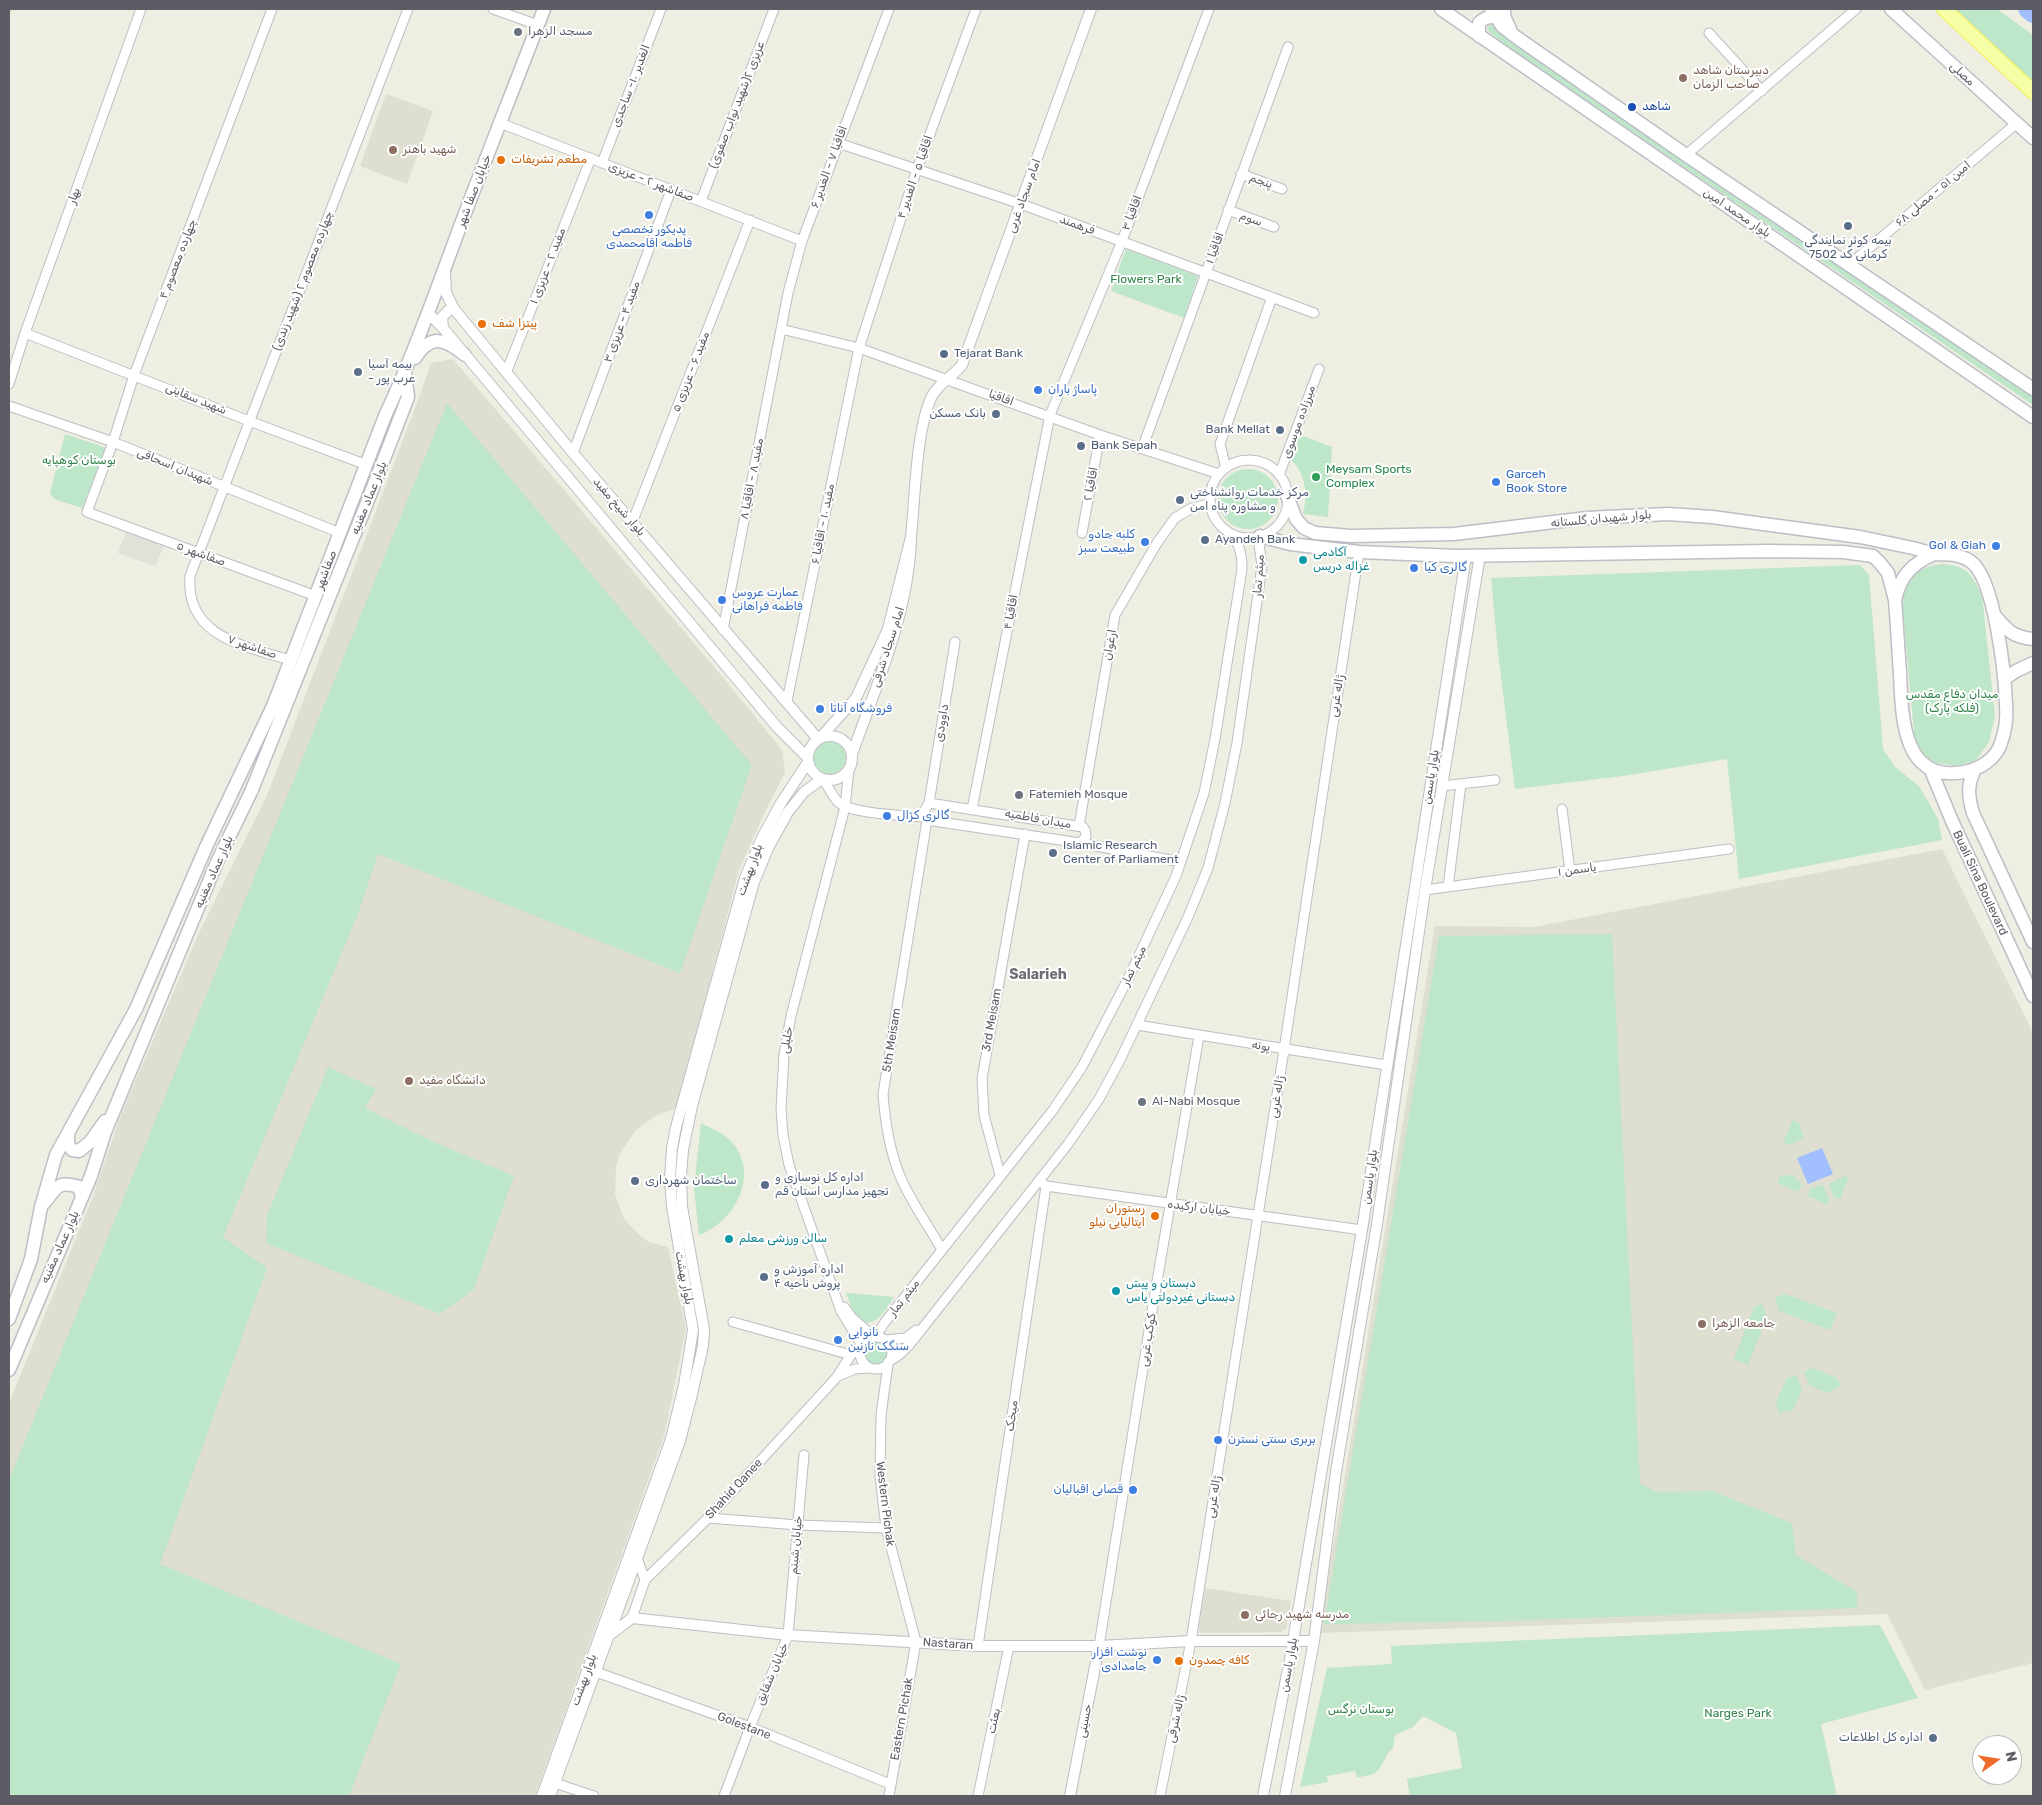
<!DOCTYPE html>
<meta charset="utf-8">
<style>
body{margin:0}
#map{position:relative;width:2042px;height:1805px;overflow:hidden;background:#eeeee2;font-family:Rubik,sans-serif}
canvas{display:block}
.frame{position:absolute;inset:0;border:10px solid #5b5c64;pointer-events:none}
.north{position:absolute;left:1972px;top:1735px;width:50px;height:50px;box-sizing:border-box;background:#fff;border:1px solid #bdbec1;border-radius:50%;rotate:77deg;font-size:14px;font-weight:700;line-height:20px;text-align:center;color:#5b5c64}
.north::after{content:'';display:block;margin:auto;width:18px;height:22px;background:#ec6a2a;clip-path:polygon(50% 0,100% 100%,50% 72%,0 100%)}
</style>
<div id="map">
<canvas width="2042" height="1805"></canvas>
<div class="frame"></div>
<div class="north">N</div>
</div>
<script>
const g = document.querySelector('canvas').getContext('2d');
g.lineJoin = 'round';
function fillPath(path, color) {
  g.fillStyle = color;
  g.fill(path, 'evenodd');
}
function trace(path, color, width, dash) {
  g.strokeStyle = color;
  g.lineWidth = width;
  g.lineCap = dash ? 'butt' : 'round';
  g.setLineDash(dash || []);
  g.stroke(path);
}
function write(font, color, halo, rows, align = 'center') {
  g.font = font + ' Rubik,Vazirmatn,sans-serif';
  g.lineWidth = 4;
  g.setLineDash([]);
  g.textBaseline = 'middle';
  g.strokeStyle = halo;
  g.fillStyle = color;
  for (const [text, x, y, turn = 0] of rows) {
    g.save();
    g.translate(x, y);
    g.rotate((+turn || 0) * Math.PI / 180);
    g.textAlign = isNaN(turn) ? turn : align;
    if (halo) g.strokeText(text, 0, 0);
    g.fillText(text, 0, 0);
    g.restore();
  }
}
fillPath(new Path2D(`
 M 127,529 L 165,543 L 155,566 L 118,553 Z`), '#e1e1da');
fillPath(new Path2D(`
 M 386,94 L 433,111 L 407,184 L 360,166 Z
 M 453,359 L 726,681 L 782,750 L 785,773 L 762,818 L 739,870 L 677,1108 L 657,1115 L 636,1130 L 620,1153 L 616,1167 L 615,1194 L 624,1219 L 640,1236 L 649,1242 L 668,1247 L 686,1329 L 664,1436 L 535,1796 L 9,1796 L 9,1403 L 93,1196 L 120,1117 L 198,935 L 268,793 L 416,406 L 431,363 Z
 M 1942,849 L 2033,1033 L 2033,1663 L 1925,1690 L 1887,1614 L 1319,1633 L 1435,926 L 1534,927 Z
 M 1205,1588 L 1291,1601 L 1286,1629 L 1281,1632 L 1201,1633 L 1198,1629 Z`), '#deded1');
fillPath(new Path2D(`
 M 1949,9 L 1997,9 L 2033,35 L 2033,87 Z
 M 1492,23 L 1518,47 L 2033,397 L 2033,405 L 1515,52 L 1489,32 L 1487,28 Z
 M 1126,249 L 1198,276 L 1184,318 L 1111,291 Z
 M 447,403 L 752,765 L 680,973 L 378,854 L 358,914 L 223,1237 L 267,1268 L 160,1564 L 401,1664 L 349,1796 L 9,1796 L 9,1480 Z
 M 65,434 L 107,448 L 82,508 L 54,499 L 50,493 Z
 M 1298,434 L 1332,447 L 1328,517 L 1303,514 C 1308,495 1306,473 1290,459 Z
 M1218 499a30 30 0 1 1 60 0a30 30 0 1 1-60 0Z
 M 1942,564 C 1967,566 1970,572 1982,595 L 1995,716 L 1989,742 L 1976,760 L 1958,766 L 1936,763 L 1925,756 L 1915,743 L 1902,601 C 1909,578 1917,567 1942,564 Z
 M 1860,565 L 1869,575 L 1883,749 L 1895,767 L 1919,786 L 1938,819 L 1942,840 L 1739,879 L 1727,759 L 1623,776 L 1515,789 L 1498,652 L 1491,578 Z
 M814 758a16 16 0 1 1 32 0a16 16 0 1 1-32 0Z
 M 1612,934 L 1640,1483 L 1656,1492 L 1712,1491 L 1792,1523 L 1796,1555 L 1857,1592 L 1857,1608 L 1505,1621 L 1324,1624 L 1439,936 Z
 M 328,1067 L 376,1089 L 365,1108 L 434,1142 L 514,1176 L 474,1289 L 440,1314 L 266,1243 L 267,1216 Z
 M 1793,1120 L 1799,1123 L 1804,1138 L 1789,1145 L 1783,1142 Z
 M 701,1123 C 711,1128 723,1133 731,1141 C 761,1174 735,1222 699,1235 L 694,1188 Z
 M 1793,1175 L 1802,1185 L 1798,1192 L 1777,1183 L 1780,1176 Z
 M 1844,1176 L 1849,1178 L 1840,1199 L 1834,1197 L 1829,1184 Z
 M 1823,1185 L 1829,1200 L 1828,1205 L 1808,1196 L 1810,1188 Z
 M 846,1293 L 894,1297 C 887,1309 870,1336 856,1315 C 851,1309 849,1300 846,1293 Z
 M 1785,1294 L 1837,1313 L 1830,1330 L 1779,1311 L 1775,1297 Z
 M 1762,1304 L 1767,1317 L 1748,1365 L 1734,1359 L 1754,1307 Z
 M865 1353a11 11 0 1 1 22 0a11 11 0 1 1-22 0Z
 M 1813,1368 L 1837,1378 L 1841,1386 L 1828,1393 L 1810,1386 L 1804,1372 Z
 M 1797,1375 L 1802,1390 L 1793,1410 L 1779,1413 L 1776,1402 L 1787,1378 Z
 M 1880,1625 L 1918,1698 L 1821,1724 L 1837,1796 L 1410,1796 L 1407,1779 L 1462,1768 L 1456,1733 L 1423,1716 L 1413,1727 L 1395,1735 L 1393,1748 C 1384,1755 1383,1769 1373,1774 C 1368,1776 1361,1776 1357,1778 L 1355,1771 L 1327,1776 L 1328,1782 L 1300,1787 L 1327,1668 L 1392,1664 L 1391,1646 Z`), '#bee6c8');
fillPath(new Path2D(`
 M 1822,1148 L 1833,1174 L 1808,1184 L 1797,1158 Z`), '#a1bfff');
trace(new Path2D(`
 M 2027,9 L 2033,14`), '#a1bfff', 18);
const minor = new Path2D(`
 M 272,9 L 134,375 L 113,442 L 87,512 L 316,596
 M 493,9 L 538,25
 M 1709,33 L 1762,91
 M 500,123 L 802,241
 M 838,143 L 1021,204 L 1314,313
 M 1686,155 L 1856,9
 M 602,163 L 661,9
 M 1241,174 L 1282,189
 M 701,201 L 774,9
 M 1228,210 L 1274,227
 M 1849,265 L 2017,123
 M 781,329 L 859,348 L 1100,435 L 1219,474
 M 25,333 L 249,421 L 367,465
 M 506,373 L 591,158
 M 9,384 L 25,333 L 141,9
 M 9,406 L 113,442 L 340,533
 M 1142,449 L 1288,47
 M 573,453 L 671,190
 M1210 499a39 39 0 1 1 78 0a39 39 0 1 1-78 0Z
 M 1226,468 L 1220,444 L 1272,297
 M 1279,475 L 1319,369
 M 632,523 L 750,220
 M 1082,533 L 1100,435
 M 723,630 L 788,293 L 802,241 L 889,9
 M 290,660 C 245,646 185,637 190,576 L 408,9
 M 787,701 L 859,348 L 917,169 L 976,9
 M 849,769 L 845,807 L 791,1016 L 784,1054 L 781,1109 L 783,1135 L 789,1165 L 841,1311 L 862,1346
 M 823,779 C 828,786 832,796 838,802 C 850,814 907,816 925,817
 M 1442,786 L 1495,780
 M 929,803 L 1083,827 L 1085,830 L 1086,837 L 1080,843 L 927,820 L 924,811 Z
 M 929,803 L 955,642
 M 972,809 L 1050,415 L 1122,241 L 1209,9
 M 1562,809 L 1570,871
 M 927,820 L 883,1094 C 885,1122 889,1149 900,1176 C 909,1199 930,1228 942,1250
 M 1079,826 L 1115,615 L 1157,543 L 1175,518 L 1192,508 L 1210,504
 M 1080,843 L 1181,862
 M 1448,887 L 1461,784
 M 1425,890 L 1729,849
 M 1137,1025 L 1386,1065
 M 1000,1175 L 984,1115 L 982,1079 L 1025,834
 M 1042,1183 L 1046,1186 L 1362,1230
 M 844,1307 L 852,1318 L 874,1337
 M 733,1322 L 851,1355
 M 875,1337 L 885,1322 L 1053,1110 L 1082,1067 L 1129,977 L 1176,876 L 1204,793 L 1215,739 L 1242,569 C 1242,555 1240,544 1230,533
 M860 1353a16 16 0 1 1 32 0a16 16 0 1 1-32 0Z
 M 885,1340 L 906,1338 L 916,1330
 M 888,1362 L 899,1355 L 910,1344 L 1068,1144 L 1099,1099 L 1120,1060 L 1188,917 L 1208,868 L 1225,803 L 1237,743 L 1262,566 L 1258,537
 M 888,1364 L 881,1415 L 880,1476 L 886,1528 L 916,1642 L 889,1796
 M 838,1376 L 855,1369 L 870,1368
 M 708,1518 L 798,1525 L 886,1528
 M 637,1558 L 645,1580
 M 632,1618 L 645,1580 L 708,1518 L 836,1378 L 851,1355 L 861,1347
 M 978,1646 L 1046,1186
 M 1099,1646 L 1154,1299 L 1199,1036
 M 596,1672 L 750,1727 L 890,1784
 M 555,1783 L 594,1796
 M 724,1796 L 750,1727 L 788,1635 L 804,1455
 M 978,1796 L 1009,1646
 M 1160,1796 L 1191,1641 L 1284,1050 L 1359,552`);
const tertiary = new Path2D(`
 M 445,273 L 446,293 L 454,309 L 573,453 L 818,739
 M 429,314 L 443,328 L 777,727 L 808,758
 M 443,328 L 442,317 L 449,310 L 454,309
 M 911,537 C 915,500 916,428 932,396 C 939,383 953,376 962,365 L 1091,9
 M808 758a22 22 0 1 1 44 0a22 22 0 1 1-44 0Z
 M 820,738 L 856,698 L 888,629 L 911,537 C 909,612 877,684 852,754
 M 611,1634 L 632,1618 L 788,1635 L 978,1646 L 1099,1646 L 1191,1641 L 1314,1641
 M 542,1796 L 671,1439 L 684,1385 L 693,1330 L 672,1207 L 670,1179 L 672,1148 L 676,1127 L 745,878 L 761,840 L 781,803 L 808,762
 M 550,1796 L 680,1441 L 692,1394 L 703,1346 L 704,1329 L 682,1207 L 681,1175 L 683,1150 L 692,1106 L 754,882 L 769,846 L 788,812 L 804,792 L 822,779
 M 1070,1796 L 1099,1646
 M 1263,1796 L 1290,1659 L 1362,1230 L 1466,556
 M 1285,1796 L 1314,1641 L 1336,1472 L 1377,1224 L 1425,890 L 1480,555`);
const secondary = new Path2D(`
 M 1441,9 L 2033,417
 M 1491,9 L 1502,26 L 1516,37 L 1686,155 L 2033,389
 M 1504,9 L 1504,16 L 1510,29
 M 1891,9 L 2033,138
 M 1479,36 L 1479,23 C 1484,18 1489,16 1497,17
 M 415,358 C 431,333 445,339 465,355
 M 1287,496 L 1296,519 L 1304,528 L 1315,533 L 1351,536 L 1454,534 L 1587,518 L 1668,514 L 1712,517 L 1860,537 L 1913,548 L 1934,554
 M 1260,536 L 1290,544 L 1359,552 L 1456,556 L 1769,551 L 1843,552 L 1873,556 L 1880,563 L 1888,573 L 1895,600
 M 1934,554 C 1946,554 1960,554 1970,561 C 1995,577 2005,676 2006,705 C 2007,717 2005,732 2001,743 C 1996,759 1980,769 1964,772 C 1901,783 1902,715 1900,672 C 1898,648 1897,624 1895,600 C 1900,577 1911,564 1934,554 Z
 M 1995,616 C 2008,631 2013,637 2033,639
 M 2004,679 L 2016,671 L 2033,663
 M 1930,768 L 1952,821 L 2033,996
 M 1975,769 C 1967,785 1968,796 1973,813 L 2033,942
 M 68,1133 L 68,1144 L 72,1150 L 79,1151 L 90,1142 L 105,1121
 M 44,1203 C 57,1188 57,1180 79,1187 L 82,1197
 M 9,1319 L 31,1259 L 41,1207 L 56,1155 L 136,1009 L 206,847 L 273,706 L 385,416 C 413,356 435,294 458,232 C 486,157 516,83 544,9
 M 9,1370 L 91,1176 L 105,1132 L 217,862 L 251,792 L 363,513 L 408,397 L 405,373`);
const primary = new Path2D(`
 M 1944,9 L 2033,92`);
trace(minor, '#bdbec4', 11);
trace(tertiary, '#bdbec4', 12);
trace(secondary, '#bdbec6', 15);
trace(primary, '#f4ef55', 16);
trace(minor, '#fff', 9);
trace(tertiary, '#fff', 10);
trace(secondary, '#fff', 12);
trace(primary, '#f7ffa6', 14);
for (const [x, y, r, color] of [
 [518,32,5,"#6b7280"],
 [1683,78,5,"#8d6e63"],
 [1632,107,5,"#1a4fb4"],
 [393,150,5,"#8d6e63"],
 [501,160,5,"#e8710a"],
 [649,215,5,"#3f7fe0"],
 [1848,226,5,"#5c6f8a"],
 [482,324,5,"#e8710a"],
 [944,354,5,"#5c6f8a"],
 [358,372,5,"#5c6f8a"],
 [1038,390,5,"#3f7fe0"],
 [996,414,5,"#5c6f8a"],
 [1280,430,5,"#5c6f8a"],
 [1081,446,5,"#5c6f8a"],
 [1316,477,5,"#2e9e5b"],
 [1496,482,5,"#3f7fe0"],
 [1180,500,5,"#5c6f8a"],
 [1205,540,5,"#5c6f8a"],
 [1145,542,5,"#3f7fe0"],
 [1996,546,5,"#3f7fe0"],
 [1303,560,5,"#0f9aa8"],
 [1414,568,5,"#3f7fe0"],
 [722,600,5,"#3f7fe0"],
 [820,709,5,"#3f7fe0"],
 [1019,795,5,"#6b7280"],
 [887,816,5,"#3f7fe0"],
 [1053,853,5,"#5c6f8a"],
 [409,1081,5,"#8d6e63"],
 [1142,1102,5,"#6b7280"],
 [635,1181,5,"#5c6f8a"],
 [765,1185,5,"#5c6f8a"],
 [1155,1216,5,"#e8710a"],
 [729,1239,5,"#0f9aa8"],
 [764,1277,5,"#5c6f8a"],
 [1116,1291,5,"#0f9aa8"],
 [1702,1324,5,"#8d6e63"],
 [838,1340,5,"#3f7fe0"],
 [1218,1440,5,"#3f7fe0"],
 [1133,1490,5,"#3f7fe0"],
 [1245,1615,5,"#8d6e63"],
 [1157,1660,5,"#3f7fe0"],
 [1179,1661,5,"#e8710a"],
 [1933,1738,5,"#5c6f8a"]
]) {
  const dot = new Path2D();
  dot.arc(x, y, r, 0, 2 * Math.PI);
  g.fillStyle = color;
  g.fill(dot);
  trace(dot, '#fff', 2);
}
write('12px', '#5b616d', '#fff', [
 ["مسجد الزهرا",528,32],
 ["Fatemieh Mosque",1029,795],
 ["Al-Nabi Mosque",1152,1102]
], 'left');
write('12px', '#785e54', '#fff', [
 ["دبیرستان شاهد",1693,71],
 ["صاحب الزمان",1693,85],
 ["شهید باهنر",403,150],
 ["دانشگاه مفید",419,1081],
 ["جامعه الزهرا",1712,1324],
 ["مدرسه شهید رجائی",1255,1615]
], 'left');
write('12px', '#5b5c64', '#fff', [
 ["مصلی",1962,74,42],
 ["الغدیر ۱۰- ساجدی",631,86,-69],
 ["عزیزی ۲(شهید نواب صفوی)",737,105,-69],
 ["اقاقیا ۷ - الغدیر ۶",829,167,-70],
 ["اقاقیا ۵ - الغدیر ۴",915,177,-71],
 ["پنجم",1261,181,20],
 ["صفاشهر ۲ - عزیزی",651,182,21],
 ["خیابان صفا شهر",474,191,-69],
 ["امین ۵۱ - مصلی ۶۸",1933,194,-40],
 ["بهار",74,196,-70],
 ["امام سجاد غربی",1024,196,-70],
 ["اقاقیا ۳",1132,213,-69],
 ["بلوار محمد امین",1737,213,34],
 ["سوم",1251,219,20],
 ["فرهمند",1077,225,20],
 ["اقاقیا ۱",1215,248,-70],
 ["چهارده معصوم ۴",178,259,-69],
 ["مفید ۲ - عزیزی ۱",548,266,-69],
 ["چهارده معصوم ۲ (شهید زندی)",303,281,-69],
 ["مفید ۴ - عزیزی ۳",622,322,-70],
 ["مفید ۶ - عزیزی ۵",691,372,-69],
 ["اقاقیا",1001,398,20],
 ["شهید سقایتی",196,399,22],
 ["میرزاده موسوی",1299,422,-70],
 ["شهیدان اسحاقی",175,467,22],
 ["مفید ۸ - اقاقیا ۸",752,479,-79],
 ["اقاقیا ۲",1091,484,-79],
 ["بلوار عماد مغنیه",369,498,-68],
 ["بلوار شیخ مفید",619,507,49],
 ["بلوار شهیدان گلستانه",1601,519,-5],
 ["مفید ۱۰ - اقاقیا ۶",823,524,-79],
 ["صفاشهر ۵",201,554,20],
 ["صفاشهر",326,570,-69],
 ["میثم تمار",1259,576,-86],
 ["اقاقیا ۴",1011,612,-79],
 ["ارغوان",1110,645,-80],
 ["صفاشهر ۷",252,647,19],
 ["امام سجاد شرقی",888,647,-72],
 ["ژاله غربی",1337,696,-81],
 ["داوودی",942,723,-81],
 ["بلوار یاسمن",1431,777,-81],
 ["میدان فاطمیه",1038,819,10],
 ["بلوار بهشت",750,870,-70],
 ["یاسمن ۱",1577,870,-8],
 ["بلوار عماد مغنیه",214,872,-66],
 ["Buali Sina Boulevard",1980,883,65],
 ["میثم تمار",1134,966,-64],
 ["3rd Meisam",992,1020,-80],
 ["خلیلی",787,1040,-81],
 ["5th Meisam",892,1040,-81],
 ["پونه",1261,1046,9],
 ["ژاله غربی",1277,1097,-81],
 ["بلوار یاسمن",1370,1177,-82],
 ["خیابان ارکیده",1199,1208,7],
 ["بلوار عماد مغنیه",60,1247,-66],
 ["بلوار بهشت",684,1278,79],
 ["میثم تمار",904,1298,-52],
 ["کوکب غربی",1148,1340,-81],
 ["میخک",1012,1416,-82],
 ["Shahid Qanee",734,1489,-47],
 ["ژاله غربی",1214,1497,-81],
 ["Western Pichak",885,1504,83],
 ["خیابان شبنم",796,1545,-85],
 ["Nastaran",948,1644,4],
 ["بلوار یاسمن",1289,1665,-80],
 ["خیابان شقایق",772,1674,-67],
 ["بلوار بهشت",584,1680,-70],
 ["Eastern Pichak",902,1719,-80],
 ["ژاله شرقی",1176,1719,-78],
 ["بعثت",994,1721,-78],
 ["حسینی",1085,1721,-79],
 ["Golestane",744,1726,21]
]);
write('12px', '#164399', '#fff', [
 ["شاهد",1642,107]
], 'left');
write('12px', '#c56008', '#fff', [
 ["مطعم تشريفات",511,160],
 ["پیتزا شف",492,324],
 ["رستوران",1145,1209,"right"],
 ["ایتالیایی نیلو",1145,1223,"right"],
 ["کافه چمدون",1189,1661]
], 'left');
write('12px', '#366cbe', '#fff', [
 ["پدیکور تخصصی",649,230,"center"],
 ["فاطمه اقامحمدی",649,244,"center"],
 ["پاساژ باران",1048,390],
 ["Garceh",1506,475],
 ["Book Store",1506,489],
 ["کلبه جادو",1135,535,"right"],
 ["طبیعت سبز",1135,549,"right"],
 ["Gol & Giah",1986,546,"right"],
 ["گالری کیا",1424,568],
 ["عمارت عروس",732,593],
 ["فاطمه فراهانی",732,607],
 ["فروشگاه آناتا",830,709],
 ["گالری کژال",897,816],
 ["نانوایی",848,1333],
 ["سنگک نازنین",848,1347],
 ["بربری سنتی نسترن",1228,1440],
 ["قصابی اقبالیان",1123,1490,"right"],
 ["نوشت افزار",1147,1653,"right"],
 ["جامدادی",1147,1667,"right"]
], 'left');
write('12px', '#4e5e75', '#fff', [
 ["بیمه کوثر نمایندگی",1848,241,"center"],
 ["کرمانی کد 7502",1848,255,"center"],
 ["Tejarat Bank",954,354],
 ["بیمه آسیا",368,365],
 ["- عرب پور",368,379],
 ["بانک مسکن",986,414,"right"],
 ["Bank Mellat",1270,430,"right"],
 ["Bank Sepah",1091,446],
 ["مرکز خدمات روانشناختی",1190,493],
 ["و مشاوره پناه امن",1190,507],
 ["Ayandeh Bank",1215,540],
 ["Islamic Research",1063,846],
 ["Center of Parliament",1063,860],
 ["اداره کل نوسازی و",775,1178],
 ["تجهیز مدارس استان قم",775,1192],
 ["ساختمان شهرداری",645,1181],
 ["اداره آموزش و",774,1270],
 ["پروش ناحیه ۴",774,1284],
 ["اداره کل اطلاعات",1923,1738,"right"]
], 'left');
write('12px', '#32834a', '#fff', [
 ["Flowers Park",1146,280],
 ["بوستان کوهپایه",79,461],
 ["میدان دفاع مقدس",1952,695],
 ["(فلکه پارک)",1952,709],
 ["بوستان نرگس",1361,1710],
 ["Narges Park",1738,1714]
]);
write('12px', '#27864d', '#fff', [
 ["Meysam Sports",1326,470],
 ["Complex",1326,484]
], 'left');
write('12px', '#0d838f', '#fff', [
 ["آکادمی",1313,553],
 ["غزاله دریس",1313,567],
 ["سالن ورزشی معلم",739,1239],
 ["دبستان و پیش",1126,1284],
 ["دبستانی غیردولتی یاس",1126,1298]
], 'left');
write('bold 14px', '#6c6e76', '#fff', [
 ["Salarieh",1038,975]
]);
</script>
